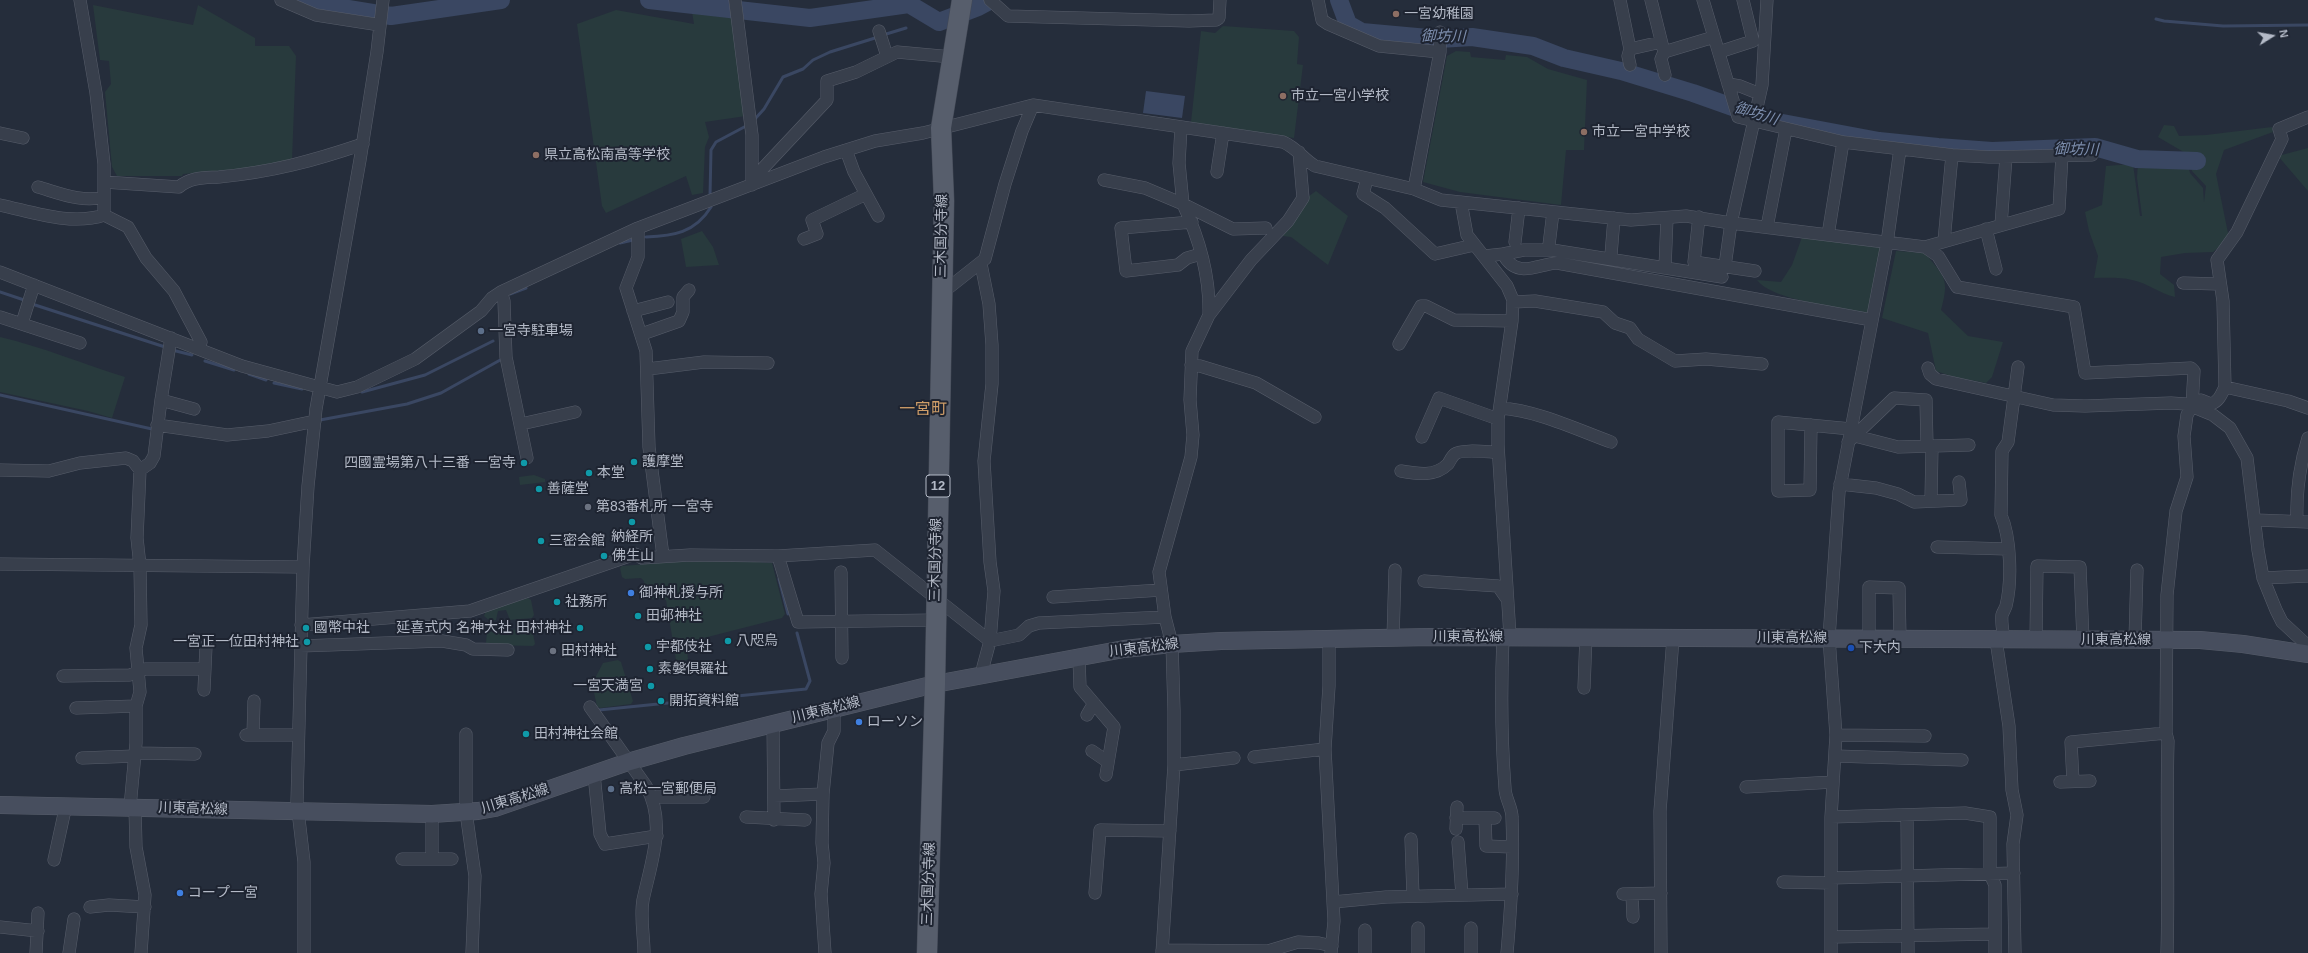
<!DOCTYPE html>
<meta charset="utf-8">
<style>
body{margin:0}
#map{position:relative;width:2308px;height:953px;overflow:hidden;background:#252d3b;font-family:Arial,sans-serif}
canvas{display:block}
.north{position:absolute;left:2252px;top:16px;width:40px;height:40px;-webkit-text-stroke:3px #1e2431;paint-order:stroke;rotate:79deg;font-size:11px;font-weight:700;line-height:16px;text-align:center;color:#b4bac7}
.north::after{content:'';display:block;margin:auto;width:14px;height:18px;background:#b4bac7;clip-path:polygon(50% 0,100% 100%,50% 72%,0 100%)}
</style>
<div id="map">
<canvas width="2308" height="953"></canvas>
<div class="north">N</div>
</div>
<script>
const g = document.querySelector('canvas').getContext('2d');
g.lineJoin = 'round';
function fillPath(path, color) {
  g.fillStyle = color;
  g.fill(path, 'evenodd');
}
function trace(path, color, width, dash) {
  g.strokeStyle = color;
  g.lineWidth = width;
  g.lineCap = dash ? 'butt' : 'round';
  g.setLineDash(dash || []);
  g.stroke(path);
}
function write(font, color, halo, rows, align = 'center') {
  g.font = font + ' Arial,"Noto Sans JP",sans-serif';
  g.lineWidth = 4;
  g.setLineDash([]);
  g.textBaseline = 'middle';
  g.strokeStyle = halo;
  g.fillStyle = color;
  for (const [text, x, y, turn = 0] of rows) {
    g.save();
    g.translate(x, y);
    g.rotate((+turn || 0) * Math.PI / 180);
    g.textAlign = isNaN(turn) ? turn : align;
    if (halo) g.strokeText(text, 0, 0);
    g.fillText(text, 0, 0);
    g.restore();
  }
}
fillPath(new Path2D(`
 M 93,5 L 193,25 L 198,5 L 255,38 L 255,46 L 289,46 L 296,56 L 292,160 L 250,168 L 183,174 L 182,176 L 117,176 L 112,167 L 105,92 L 111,84 L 109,61 L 100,60 Z
 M 616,10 L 694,24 L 692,12 L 732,17 L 746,116 L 705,122 L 709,137 L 705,147 L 703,193 L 692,195 L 686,176 L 606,213 L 602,206 L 577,24 Z
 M 1223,26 L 1294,31 L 1299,37 L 1297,64 L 1303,65 L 1294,138 L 1191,122 L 1201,31 L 1215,33 Z
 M 1456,51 L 1470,52 L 1471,57 L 1505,60 L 1506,55 L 1527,57 L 1548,69 L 1587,80 L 1584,150 L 1566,150 L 1561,205 L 1460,192 L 1423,182 L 1447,56 Z
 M 2164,125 L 2174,126 L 2179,136 L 2206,135 L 2272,127 L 2273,132 L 2224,150 L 2216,174 L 2229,238 L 2213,252 L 2185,253 L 2161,257 L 2160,274 L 2174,285 L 2175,297 C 2160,294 2148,283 2132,280 C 2120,277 2106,278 2094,278 L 2098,256 L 2089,231 L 2085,212 L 2102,205 L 2106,166 L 2133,164 L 2140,216 L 2142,216 L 2137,178 L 2138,162 L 2187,162 L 2190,173 L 2203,188 L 2204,202 L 2206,186 L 2192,171 L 2187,154 L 2158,137 Z
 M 2308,148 L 2308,191 L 2278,156 Z
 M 1316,191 L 1348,216 L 1328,265 L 1291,237 L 1276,235 L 1309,196 Z
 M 702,231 L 713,247 L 719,265 L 686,267 L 681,239 Z
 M 1802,237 L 1881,248 L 1869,313 C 1842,308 1771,300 1757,280 L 1781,282 L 1792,265 Z
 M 1896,251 L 1925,253 C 1944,277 1950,278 1941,310 L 1968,336 L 2003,342 L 1992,377 L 1986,383 L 1954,377 L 1936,371 L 1928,333 L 1882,318 Z
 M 0,337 C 43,347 83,364 125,377 L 112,418 L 88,411 L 0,392 Z
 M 534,475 L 545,479 L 545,482 L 520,485 L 519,477 Z
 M 740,561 L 772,563 L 785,614 L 782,618 L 688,642 L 686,644 L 688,659 L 683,662 L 676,660 L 666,600 L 662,598 L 648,599 L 646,597 L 644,581 L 641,578 L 625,579 L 622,577 L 620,568 L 622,566 L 673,562 Z
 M 528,598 L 531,600 L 534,615 L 532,618 L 510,620 L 506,610 L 498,611 L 496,620 L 490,621 L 484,616 L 486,611 Z
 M 532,628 L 535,644 L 533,646 L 488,645 L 486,643 L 487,632 Z
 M 618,660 L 621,662 L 633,701 L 631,704 L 600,708 L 597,706 L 592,684 L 603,663 Z`), '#283a3d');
fillPath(new Path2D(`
 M 1146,91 L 1185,96 L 1182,118 L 1143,113 Z`), '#3a4762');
trace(new Path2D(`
 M 2156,19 L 2164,21 L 2223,26 L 2308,25
 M 883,35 L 906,28
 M 754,120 L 764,109 L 783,77 L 803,69 L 813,60 L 830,52 L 875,38
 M 710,196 L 711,150 L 716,142 L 748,125
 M 646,237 C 673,236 695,233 711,207
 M 620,243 L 633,240
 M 0,292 L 27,301
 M 510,294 L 526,288
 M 32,304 L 165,347
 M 172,350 L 192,355
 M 205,361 L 234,370
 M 249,374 L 266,380
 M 274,383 L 302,389
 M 362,392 L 425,375 L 493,341
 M 0,395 L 152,429
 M 320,420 L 407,404 L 441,393 L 502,359
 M 779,579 L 788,614
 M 599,710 L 806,689 L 810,681 L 797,633`), '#3a4762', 3);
trace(new Path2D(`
 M 295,0 L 391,16 L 501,0
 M 649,0 L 810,18 L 909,4 L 939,22 L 978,7 L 991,0
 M 1339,0 L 1348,24 L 1362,32 L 1439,39 L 1472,37 L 1533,46 L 1564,58 L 1621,71 L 1693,93 L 1772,121 L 1879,141 L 1938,147 L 1992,151 L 2095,147 L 2137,159 L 2197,161`), '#3a4762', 18);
const minor = new Path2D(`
 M 80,0 L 96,93 L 104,164 L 104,215 L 128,227 L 146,258 L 174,291 L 201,342 L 199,349
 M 281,0 L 316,15 L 380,25
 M 735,0 L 752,135 L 752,185
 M 990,0 L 1008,16 L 1189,21 L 1216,20 L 1219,18 L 1220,0
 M 1318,0 L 1322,20 L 1328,24 L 1379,46 L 1440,52 L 1414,189
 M 1620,0 L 1630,49 L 1628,56 L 1630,65
 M 1651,0 L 1664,52 L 1714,37
 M 1703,0 L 1738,117 L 1843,142 L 1952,155 L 1989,157 L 2092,155
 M 879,31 L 887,56
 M 1630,49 L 1661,42
 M 1440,52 L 1440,32
 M 1664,52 L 1661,59 L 1665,75
 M 1719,52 L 1753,41 L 1743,0
 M 1728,84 L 1740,86 L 1760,94
 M 1181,128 L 1179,163 L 1183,204 L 1233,229 L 1266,228
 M 0,133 L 23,138
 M 846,150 L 854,172 L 878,216
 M 1217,172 L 1223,133
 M 1367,179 L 1363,194 L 1385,208 L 1435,254 L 1474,245
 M 752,180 L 827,100 L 827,81 L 856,72 L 897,52 L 952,57
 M 1104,180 L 1145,188 L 1183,204 C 1199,238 1210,277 1209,315
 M 104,182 L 179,187 C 191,177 204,178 219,177 C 272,172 313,161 363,144
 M 38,187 C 59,193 82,203 104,197
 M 1461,202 L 1467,235 L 1507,286 L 1513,300 L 1512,321 L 1498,419 L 1498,445 L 1510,636
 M 0,205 C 33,212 71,226 104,215
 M 1699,217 L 1694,262 L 1755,271
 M 1192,222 L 1121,228 L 1126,271 L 1178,265 L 1187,258 L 1201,254
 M 2001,225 L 2006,157
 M 1767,227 L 1786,129
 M 638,228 L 638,257 L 626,288 L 646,351 L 649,447 L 663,556
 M 1986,229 L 1996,269
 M 1828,235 L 1843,142
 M 804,239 L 817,234 L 812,220 L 866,194
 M 1944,241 L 1952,155
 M 1515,242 L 1519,208
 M 1549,245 L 1553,212
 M 1925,247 L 1938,256 L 1957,287 L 2074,307 L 2085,373 L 2191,368 L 2194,371 L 2192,406 L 2187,415 L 2184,436 L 2187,477 L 2176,511 L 2167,595 L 2166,733 L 2071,742 L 2073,781
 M 1503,254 L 1524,250 L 1552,250 L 1722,277
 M 1611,255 L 1614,218
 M 1485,256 L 1503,254 C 1517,280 1537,264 1557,263 L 1872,320
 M 981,264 L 989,304 L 992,345 L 992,384 L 984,461 L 990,562 L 994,591 L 990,641 L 983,667 L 984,674
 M 1725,266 L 1731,223 L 1762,85 L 1767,0
 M 1665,268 L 1667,218
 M 0,272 L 242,366 L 337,392 L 357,387 L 415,359 L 481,311 L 492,298 L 501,292 L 638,228 L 824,157 L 875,141 L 923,133 L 1033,105 L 1283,142 C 1297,148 1303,159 1315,166 L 1414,189 L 1441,200 L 1631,220 L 1686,216 L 1731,223 L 1925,247 L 2059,209 L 2062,155
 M 2183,283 L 2219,284
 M 501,292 L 504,301 L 506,357 L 527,458
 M 942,293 L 985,259 L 1005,184 L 1022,131 L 1033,105
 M 1513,302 L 1535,301 L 1603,312 L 1615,323 L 1630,328 L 1638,339 L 1675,361 L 1706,359 L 1762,364
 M 633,311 L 668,302
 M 0,317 L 80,343
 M 22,323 L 34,285
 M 642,334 L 679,321 L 683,312 L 683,297 L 689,290
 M 1399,344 L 1421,306 L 1426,306 L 1454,320 L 1512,321
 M 1191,365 L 1200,366 L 1256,383 L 1315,417
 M 1928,368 L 1930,374 L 1936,379 L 2053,405 L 2085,406 L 2171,403 L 2186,404 L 2213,415 L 2230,428 L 2247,458 L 2258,550 L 2263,578 L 2276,610 L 2282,622 L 2308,646
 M 648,369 L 704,362 L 768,363
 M 2225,387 L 2288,401 L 2308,408
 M 161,400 L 194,409
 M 2192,402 L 2201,400 L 2211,404 C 2219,401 2221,395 2225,387 L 2223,301 L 2217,260 L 2237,232 L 2282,139 L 2279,129 L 2308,117
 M 1500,408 C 1536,410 1578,430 1611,442
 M 521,424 L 575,412
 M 157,425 L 227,435 L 268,431 L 315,421
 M 1811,425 L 1810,490 L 1778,491 L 1778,422 L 1851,429
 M 1855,436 L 1898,447 L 1969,445
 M 1422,437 L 1439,398 L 1498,419
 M 1848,442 L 1894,398 L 1926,400 L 1927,446
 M 0,470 L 49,471 L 80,463 L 126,458 L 133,461 L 140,470
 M 1401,471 C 1418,474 1435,477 1448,464 C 1450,461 1452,456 1455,454 C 1461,449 1489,452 1498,452
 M 1840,484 L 1876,488 L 1898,494 L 1914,502 L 1961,500 L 1959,482
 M 1931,500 L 1932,446
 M 2256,520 L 2308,522
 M 2297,521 C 2296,494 2300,464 2308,438
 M 1937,547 L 2008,549
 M 778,556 L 798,622 L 935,620
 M 0,564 L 303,567
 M 841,572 L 842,658
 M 2263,578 L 2308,576
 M 1424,581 L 1498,586 L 1507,599
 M 1053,597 L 1161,590
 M 301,625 L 470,611 L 635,554 L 642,558 L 690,555 L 778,556 L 875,550 L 990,641 L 1019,635 L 1029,626 L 1039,623 L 1165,617
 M 1503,636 C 1501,687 1501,737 1505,788 C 1505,798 1512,807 1512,817 C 1514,862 1511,908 1507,953
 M 1393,638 L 1395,570
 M 1329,639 L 1329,686 L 1325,749 L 1334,921 L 1331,953
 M 1869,639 L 1869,587 L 1899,588 L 1900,639
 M 1996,640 L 2009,726 L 2012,790 L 2017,815 L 2013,844 L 2015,953
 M 2004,640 C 2003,632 2001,622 2002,615 C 2003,612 2005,609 2006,606 C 2012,582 2011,538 2001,515 L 2002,451 L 2008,442 L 2018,367
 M 2036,640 L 2037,566 L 2080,567 L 2083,640
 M 2135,640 L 2137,570
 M 300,646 L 442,641 L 466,645 L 473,649 L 508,650
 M 1079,658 L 1080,687 L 1114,727 L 1106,775
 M 63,676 L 130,675 L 145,669 L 205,669
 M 1584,688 L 1586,636
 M 204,690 L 206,646
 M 590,707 L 646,786 C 667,823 651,862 643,900 C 640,917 644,936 644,953
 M 76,708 L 136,706
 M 1087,715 L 1094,703
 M 773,723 L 774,820
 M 2166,733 L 2168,741 C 2166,812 2169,882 2167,953
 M 466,734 L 466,812 L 475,876 L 472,953
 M 246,735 L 297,735
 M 253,735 L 254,701
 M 1836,735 L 1925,736
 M 1092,751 L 1108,762
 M 135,753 L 195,754
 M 1835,756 L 1962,760
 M 1254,757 L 1325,749
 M 82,758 L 135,756
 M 1174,765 L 1234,758
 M 594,774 L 600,834 L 605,844 L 657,836
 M 2060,782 L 2090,781
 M 1746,787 L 1833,782
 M 774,796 L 823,794
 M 652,797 L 704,797
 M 130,807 L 136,743 L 136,706 L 140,692 L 136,648 L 141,625 L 140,566 L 137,538 L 140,470 L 150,463 L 154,456 L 161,400 L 171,338
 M 135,807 L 136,847 L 145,895 L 141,953
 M 432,814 L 432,858
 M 1907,815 L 1908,953
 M 746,817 L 805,820
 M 1831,817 L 1965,813 L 1990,817 L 1990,874 L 1995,885 L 1995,953
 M 1456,818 L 1495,818
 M 1485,818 L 1486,846 L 1512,847
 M 1456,829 L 1457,807
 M 1411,839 L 1413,896
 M 1458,842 L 1462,895
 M 402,859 L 452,859
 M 54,860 L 66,805
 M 1831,878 L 2014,873
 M 1783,882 L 1831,883
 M 1095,893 L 1100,830 L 1170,831
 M 1623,894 L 1661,893
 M 1632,894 L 1633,917
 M 1333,902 L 1386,897 L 1512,894
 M 90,907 L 109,905 L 145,907
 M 0,927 L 38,931
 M 1831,937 L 1995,934
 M 1162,950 L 1268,951 L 1298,942 L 1319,943 L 1332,946
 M 36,953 L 38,913
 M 69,953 L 74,919
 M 304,953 L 304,862 L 297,802 L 303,567 L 308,486 L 316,409 L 360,160 L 377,52 L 383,0
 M 825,953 L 821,894 L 824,863 L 822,843 L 823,794 L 828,743 L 834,731 L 834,709
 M 1162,953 L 1174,765 L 1174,711 L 1172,644 L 1165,617 L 1159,572 L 1191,457 L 1193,435 L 1190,400 L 1192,351 L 1209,315 L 1251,260 L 1288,221 L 1303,198 L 1299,152
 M 1365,953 L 1365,930
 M 1418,953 L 1418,928
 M 1471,953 L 1471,928
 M 1661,953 L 1660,811 L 1673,638
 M 1831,953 L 1831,817 L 1836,735 L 1829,638 L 1839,492 L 1887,243 L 1900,149`);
const secondary = new Path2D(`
 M 0,805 L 432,814 L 478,811 L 495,808 L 628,762 L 684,746 L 935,684 L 1124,649 L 1172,644 L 1221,641 L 1431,637 L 2200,640 L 2243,644 L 2308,654`);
const primary = new Path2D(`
 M 927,953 L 935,684 L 944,201 L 941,128 L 962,0`);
trace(minor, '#575d6a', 13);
trace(secondary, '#575d6a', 18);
trace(primary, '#424855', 21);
trace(minor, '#383f4c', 12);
trace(secondary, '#474e5e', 17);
trace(primary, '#575e6c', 20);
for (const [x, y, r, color] of [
 [1396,14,4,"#8d6e63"],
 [1283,96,4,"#8d6e63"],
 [1584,132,4,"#8d6e63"],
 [536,155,4,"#8d6e63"],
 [481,331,4,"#5c6f8a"],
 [634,462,4,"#0f9aa8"],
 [524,463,4,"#0f9aa8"],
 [589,473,4,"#0f9aa8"],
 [539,489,4,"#0f9aa8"],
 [588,507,4,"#6b7280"],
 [632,522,4,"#0f9aa8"],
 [541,541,4,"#0f9aa8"],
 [604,556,4,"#0f9aa8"],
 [631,593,4,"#3f7fe0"],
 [557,602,4,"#0f9aa8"],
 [638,616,4,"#0f9aa8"],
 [306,628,4,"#0f9aa8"],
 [580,628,4,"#0f9aa8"],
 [728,641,4,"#0f9aa8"],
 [307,642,4,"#0f9aa8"],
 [648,647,4,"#0f9aa8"],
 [1851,648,4,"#1a4fb4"],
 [553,651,4,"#6b7280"],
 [650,669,4,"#0f9aa8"],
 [651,686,4,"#0f9aa8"],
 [661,701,4,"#0f9aa8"],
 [859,722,4,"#3f7fe0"],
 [526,734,4,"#0f9aa8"],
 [611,789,4,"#5c6f8a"],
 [180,893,4,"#3f7fe0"]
]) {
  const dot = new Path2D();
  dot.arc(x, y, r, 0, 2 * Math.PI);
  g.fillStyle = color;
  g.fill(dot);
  trace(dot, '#1e2431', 1.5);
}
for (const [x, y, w] of [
 [938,486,24]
]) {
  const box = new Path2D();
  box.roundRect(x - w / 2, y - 11, w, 22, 3);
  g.fillStyle = '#1e2431';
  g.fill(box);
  trace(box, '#b4bac7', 1);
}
write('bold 13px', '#b4bac7', null, [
 ["12",938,486]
]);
write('14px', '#b4bac7', '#1e2431', [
 ["一宮幼稚園",1404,14],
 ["市立一宮小学校",1291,96],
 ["市立一宮中学校",1592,132],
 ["県立高松南高等学校",544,155],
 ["一宮寺駐車場",489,331],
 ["護摩堂",642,462],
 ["四國霊場第八十三番 一宮寺",516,463,"right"],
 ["本堂",597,473],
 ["善薩堂",547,489],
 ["第83番札所 一宮寺",596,507],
 ["納経所",632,537,"center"],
 ["三密会館",549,541],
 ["佛生山",612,556],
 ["御神札授与所",639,593],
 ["社務所",565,602],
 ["田邨神社",646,616],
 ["國幣中社",314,628],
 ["延喜式内 名神大社 田村神社",572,628,"right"],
 ["八咫烏",736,641],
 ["一宮正一位田村神社",299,642,"right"],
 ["宇都伎社",656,647],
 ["下大内",1859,648],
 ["田村神社",561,651],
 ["素媻倶羅社",658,669],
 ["一宮天満宮",643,686,"right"],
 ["開拓資料館",669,701],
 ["ローソン",867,722],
 ["田村神社会館",534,734],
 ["高松一宮郵便局",619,789],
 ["コープ一宮",188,893]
], 'left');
write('14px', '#b4bac7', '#1e2431', [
 ["三木国分寺線",942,236,-89],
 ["三木国分寺線",936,560,-89],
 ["川東高松線",1468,637],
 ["川東高松線",1792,638],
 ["川東高松線",2116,640],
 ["川東高松線",1144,648,-7],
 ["川東高松線",826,710,-14],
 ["川東高松線",515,799,-17],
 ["川東高松線",193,809,2],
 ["三木国分寺線",929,884,-88]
]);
write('italic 15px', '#7d8ead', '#1e2431', [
 ["御坊川",1443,37,1],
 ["御坊川",1756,114,17],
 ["御坊川",2076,150,1]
]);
write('16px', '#ce9d68', '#1e2431', [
 ["一宮町",923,410]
]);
</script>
